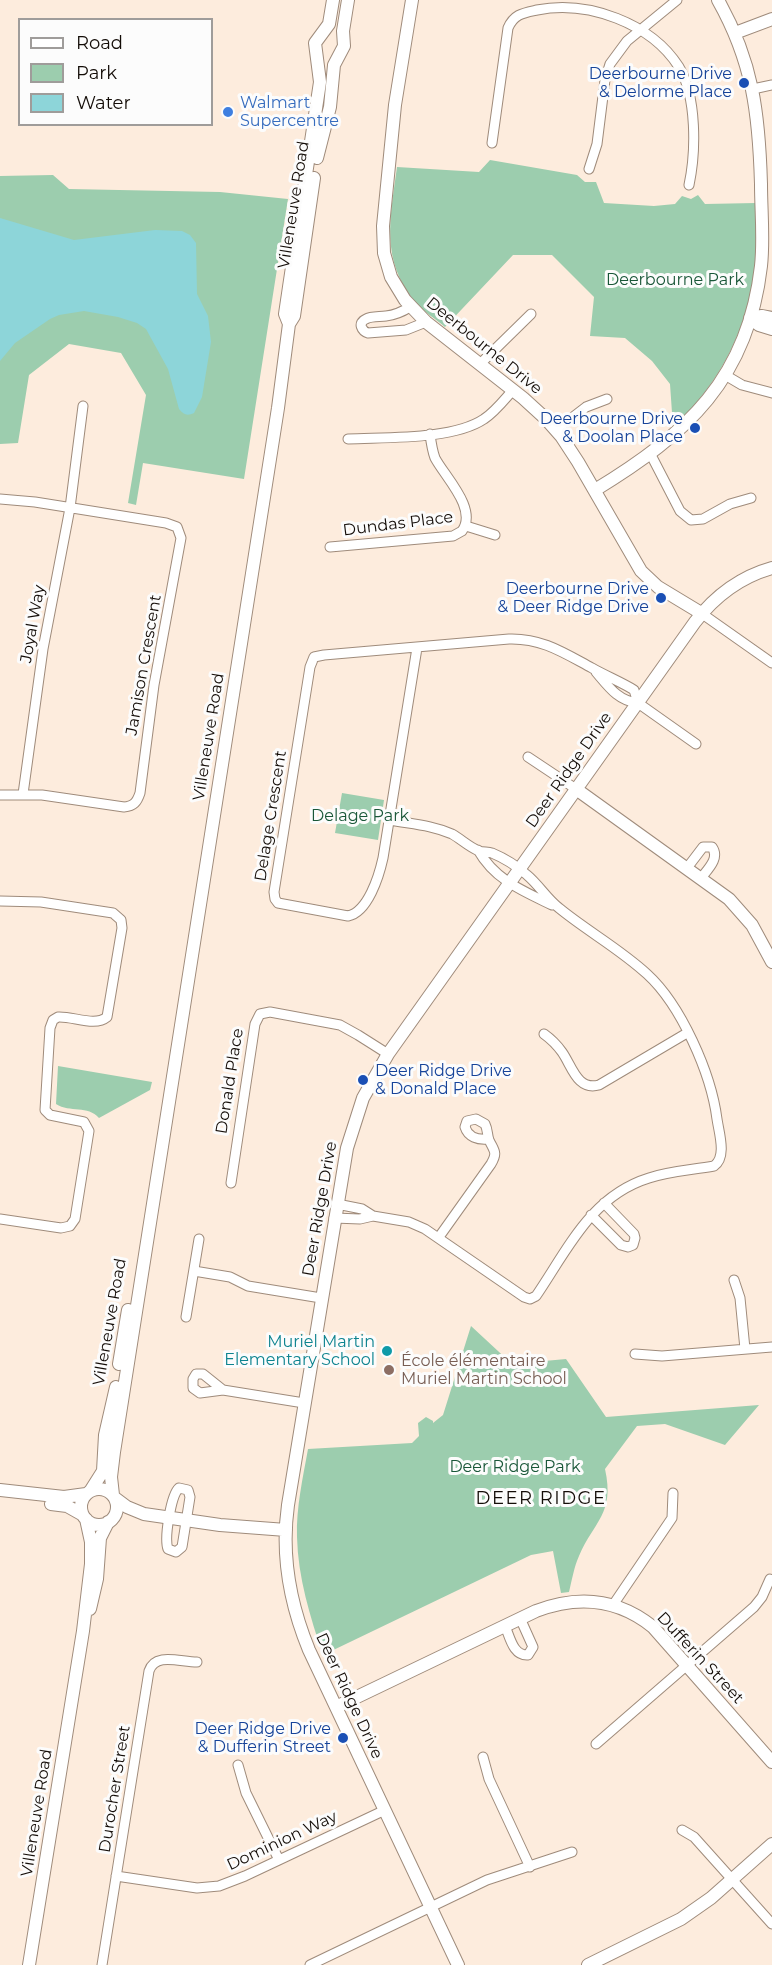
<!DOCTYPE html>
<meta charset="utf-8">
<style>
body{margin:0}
#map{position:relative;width:772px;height:1965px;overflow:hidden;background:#fdecdd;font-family:Montserrat,sans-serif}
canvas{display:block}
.legend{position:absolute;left:18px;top:18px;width:195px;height:108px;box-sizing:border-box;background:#fcfcfc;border:2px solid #9f9c9a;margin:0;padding:8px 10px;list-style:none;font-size:18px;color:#130c07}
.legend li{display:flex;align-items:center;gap:12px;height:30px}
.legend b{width:30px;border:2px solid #9f9c9a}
</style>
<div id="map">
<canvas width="772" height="1965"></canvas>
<ul class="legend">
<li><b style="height:8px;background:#fff"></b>Road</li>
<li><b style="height:16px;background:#9ccdae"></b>Park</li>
<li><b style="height:16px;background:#8dd5d9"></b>Water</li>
</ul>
</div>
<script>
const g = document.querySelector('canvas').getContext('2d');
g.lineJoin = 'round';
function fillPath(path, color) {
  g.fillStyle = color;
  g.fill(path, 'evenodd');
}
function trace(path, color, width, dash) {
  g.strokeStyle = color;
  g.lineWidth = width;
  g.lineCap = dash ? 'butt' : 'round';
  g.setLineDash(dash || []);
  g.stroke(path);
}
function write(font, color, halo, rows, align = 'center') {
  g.font = font + ' Montserrat,sans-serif';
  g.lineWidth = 6;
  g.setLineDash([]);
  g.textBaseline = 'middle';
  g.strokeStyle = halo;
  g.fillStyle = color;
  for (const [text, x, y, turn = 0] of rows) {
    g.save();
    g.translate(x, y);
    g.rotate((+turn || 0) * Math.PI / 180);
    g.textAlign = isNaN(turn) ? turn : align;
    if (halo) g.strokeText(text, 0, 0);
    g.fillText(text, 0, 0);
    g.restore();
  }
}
fillPath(new Path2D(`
 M 490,160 L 577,175 L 585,182 L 596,182 L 604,203 L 654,206 L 675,204 L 682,196 L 691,199 L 698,195 L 705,204 L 756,203 C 756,224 757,244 755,264 C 749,327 720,384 673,427 L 670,384 L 652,361 L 625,338 L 590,336 L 594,297 L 552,255 L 513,255 L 445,327 C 436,319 424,312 416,303 C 380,260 390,219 397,167 L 479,172 Z
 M 53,175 L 69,189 L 220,192 L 288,199 L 244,479 L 143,463 L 136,505 L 128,503 L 146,395 L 121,353 L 69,344 L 29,375 L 18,443 L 0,444 L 0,176 Z
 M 342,793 L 384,800 L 378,840 L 335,833 Z
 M 58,1066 L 152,1082 L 150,1090 L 99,1118 C 88,1105 70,1113 56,1104 Z
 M 471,1326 L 512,1364 L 566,1359 L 606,1417 L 759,1405 L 725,1445 L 665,1424 L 637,1426 L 605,1469 C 615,1514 594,1521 579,1556 C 574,1567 572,1580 569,1592 L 561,1593 L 553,1551 L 531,1555 L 323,1655 C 310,1616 298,1578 297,1537 C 296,1508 303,1477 308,1449 L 412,1443 L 419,1436 L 418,1423 L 426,1417 L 433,1421 L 433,1423 L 443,1415 Z`), '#9ccdae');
fillPath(new Path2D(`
 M 0,218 L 74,240 L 155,230 L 182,231 L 190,235 L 196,243 L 197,294 L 208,316 L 211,342 L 202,397 L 194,413 C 187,416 184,415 179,409 L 168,369 L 146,329 L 137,323 L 118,317 L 84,311 L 59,315 L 50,319 L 15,343 L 0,361 Z`), '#8dd5d9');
const street = new Path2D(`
 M 753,89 L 772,85
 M 492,143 L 508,28 C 514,14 523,13 537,10 C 588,0 651,23 679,67 C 697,97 696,152 689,185
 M 589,169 L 597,144 L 605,80 L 610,64 L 627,41 L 677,0
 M 410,307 C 402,312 395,315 386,316 C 380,317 371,316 366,319 C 357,323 362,331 368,333 L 406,330 L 426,322
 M 480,364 L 531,314
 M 725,375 L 742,385 L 772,393
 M 556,430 L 586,407 L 607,399
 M 348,439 C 386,437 453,440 484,419 C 495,412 504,400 513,390
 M 651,455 L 680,511 L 691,520 L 703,519 L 730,504 L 751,498
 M 0,499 L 35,502 L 166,523 L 177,527 L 181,538 L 154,685 L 140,793 C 137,802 134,806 124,807 L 42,795 L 0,795
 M 466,526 L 495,535
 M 330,547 L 453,536 L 462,531 C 478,509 445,477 435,458 C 432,450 431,442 430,434
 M 701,613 L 772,663
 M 417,648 L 383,858 C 379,876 368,912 348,916 L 278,903 L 275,899 L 274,892 L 310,667 L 314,657 L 324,655 L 509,639 C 542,638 564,653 592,668 C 606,676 621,682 634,690 L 638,703
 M 596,672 C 608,686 618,701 638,703
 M 638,703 L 696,744
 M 528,757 L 576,789
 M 23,794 L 43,649 L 70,508 L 83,406
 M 478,850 C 495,880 523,891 552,905
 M 687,868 L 703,847 L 712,847 C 720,858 708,869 701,878
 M 0,901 L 41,902 L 113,913 L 121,920 L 122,928 L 107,1017 C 95,1027 73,1016 58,1017 L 53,1020 L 50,1028 L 45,1110 L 50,1115 L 84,1122 L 89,1131 L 75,1219 L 70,1226 L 61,1228 L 0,1219
 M 544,1034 C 551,1039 557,1045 562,1052 C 572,1066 577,1091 599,1085 L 687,1033
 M 231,1183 L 255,1024 L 260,1014 L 270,1012 L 340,1025 L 358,1035 L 388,1054
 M 337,1204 L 362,1209 L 373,1216 L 409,1222 L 425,1229 L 524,1297 L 530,1299 L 536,1296 C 568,1249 591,1196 649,1178 C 670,1171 692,1170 714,1166 C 727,1157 719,1133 717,1119 C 711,1073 681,1005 647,974 C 620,949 587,931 559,908 C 547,899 539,885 527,875 C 518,867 504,858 492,853 C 488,852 483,852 479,851 C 469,847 461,839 452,834 C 432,825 411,824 390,820
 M 591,1215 L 621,1245 L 628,1247 L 633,1245 L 635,1238 L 634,1234 L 604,1203
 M 334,1218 L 360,1219 L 373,1216
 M 439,1237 L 491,1164 C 498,1152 494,1151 489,1140 C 487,1135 488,1130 485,1124 L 476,1119 L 467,1121 L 465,1127 C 468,1137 478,1140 488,1139
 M 194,1271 L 230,1277 L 248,1286 L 321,1298
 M 734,1280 L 740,1298 L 745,1349
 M 186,1317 L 199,1239
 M 635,1354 L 662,1356 L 772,1347
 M 223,1390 L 203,1374 L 196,1374 L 193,1379 L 193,1388 L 200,1393 L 223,1390 L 304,1403
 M 179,1488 L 188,1490 L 190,1497 L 182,1547 L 176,1552 L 168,1549 C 164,1538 171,1495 179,1488 Z
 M 613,1605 L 672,1518 L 673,1493
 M 505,1626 C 510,1637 513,1656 528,1655 L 533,1647 L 520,1618
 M 596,1744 L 754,1607 L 762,1597 L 770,1579
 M 483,1757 L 489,1779 L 530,1867
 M 238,1765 L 246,1793 L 279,1860
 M 682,1830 L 694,1837 L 772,1924
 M 116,1876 L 197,1888 L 219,1886 L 245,1876 L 385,1810
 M 102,1965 L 149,1671 C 155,1652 180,1662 197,1662
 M 310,1965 L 487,1880 L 572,1852`);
const secondary = new Path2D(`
 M 412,0 L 395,105 L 383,226 L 384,253 L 391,277 L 405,300 L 426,322 L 523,398 L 546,419 L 561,436 L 578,462 L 641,571 L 658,587 L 701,613
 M 735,33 L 772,19
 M 317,158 L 330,107 L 334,65 L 344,46 L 343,31 L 348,0
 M 750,318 L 759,325 L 772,329
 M 750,318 L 762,316 L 772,318
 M 289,324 L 294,316 L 314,178
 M 595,490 C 687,434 748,379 761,266 C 764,239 761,211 761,184 C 759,114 753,62 718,0
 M 576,789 L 729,899 L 752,925 L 772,962
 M 119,1364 L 128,1310
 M81 1507a18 18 0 1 1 36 0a18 18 0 1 1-36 0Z
 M 0,1490 L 64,1497 L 86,1494
 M 91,1490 L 103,1471 L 105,1435 L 116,1387
 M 113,1495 L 111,1477 L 114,1452 L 278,408 L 289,324 L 285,314 L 289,287 L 320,82 L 315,43 L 329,24 L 333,0
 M 115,1498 L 127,1507 L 144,1514 L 220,1525 L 286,1530
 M 51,1504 L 67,1506 L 83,1515
 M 90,1609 L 97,1579 L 100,1538 L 108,1522
 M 336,1707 L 536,1611 C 578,1595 617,1598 653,1627 L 772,1762
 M 29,1965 L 83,1631 L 91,1564 L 91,1542 L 86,1519
 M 458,1965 L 309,1650 C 290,1604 281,1555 288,1505 L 347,1148 L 363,1098 L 388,1054 L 695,622 C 715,596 740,577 772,568
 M 588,1965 L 681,1919 L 711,1898 L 772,1844`);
trace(street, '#9f8b7b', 11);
trace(secondary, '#9f8b7b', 14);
trace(street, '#fff', 9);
trace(secondary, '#fff', 12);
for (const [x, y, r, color] of [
 [744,83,6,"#1a4fb4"],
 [228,112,6,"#3f7fe0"],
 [695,428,6,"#1a4fb4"],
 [661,598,6,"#1a4fb4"],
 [363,1080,6,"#1a4fb4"],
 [387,1351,6,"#0f9aa8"],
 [389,1370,6,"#8d6e63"],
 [343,1738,6,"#1a4fb4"]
]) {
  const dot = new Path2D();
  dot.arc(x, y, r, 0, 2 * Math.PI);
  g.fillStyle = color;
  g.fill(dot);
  trace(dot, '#fcfcfc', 2);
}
write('16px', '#164399', '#fcfcfc', [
 ["Deerbourne Drive",732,74],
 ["& Delorme Place",732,92],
 ["Deerbourne Drive",683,419],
 ["& Doolan Place",683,437],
 ["Deerbourne Drive",649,589],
 ["& Deer Ridge Drive",649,607],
 ["Deer Ridge Drive",375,1071,"left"],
 ["& Donald Place",375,1089,"left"],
 ["Deer Ridge Drive",331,1729],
 ["& Dufferin Street",331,1747]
], 'right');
write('16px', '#366cbe', '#fcfcfc', [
 ["Walmart",240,103],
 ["Supercentre",240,121]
], 'left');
write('16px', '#130c07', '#fcfcfc', [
 ["Villeneuve Road",294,205,-81],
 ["Deerbourne Drive",484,346,39],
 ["Dundas Place",398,524,-7],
 ["Joyal Way",33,624,-80],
 ["Jamison Crescent",144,665,-80],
 ["Villeneuve Road",209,737,-81],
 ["Deer Ridge Drive",569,770,-55],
 ["Delage Crescent",271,816,-81],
 ["Donald Place",230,1081,-81],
 ["Deer Ridge Drive",320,1209,-80],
 ["Villeneuve Road",110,1322,-80],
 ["Dufferin Street",700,1658,47],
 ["Deer Ridge Drive",349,1696,65],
 ["Durocher Street",115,1789,-81],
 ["Villeneuve Road",37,1813,-81],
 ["Dominion Way",282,1841,-25]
]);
write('16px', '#195738', '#fcfcfc', [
 ["Deerbourne Park",675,280],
 ["Delage Park",360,816],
 ["Deer Ridge Park",515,1467]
]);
write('16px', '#0d838f', '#fcfcfc', [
 ["Muriel Martin",375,1342],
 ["Elementary School",375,1360]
], 'right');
write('16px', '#785e54', '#fcfcfc', [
 ["École élémentaire",401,1361],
 ["Muriel Martin School",401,1379]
], 'left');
g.letterSpacing = '1.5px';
write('18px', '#130c07', '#fcfcfc', [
 ["DEER RIDGE",541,1499]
]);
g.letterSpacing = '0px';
</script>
